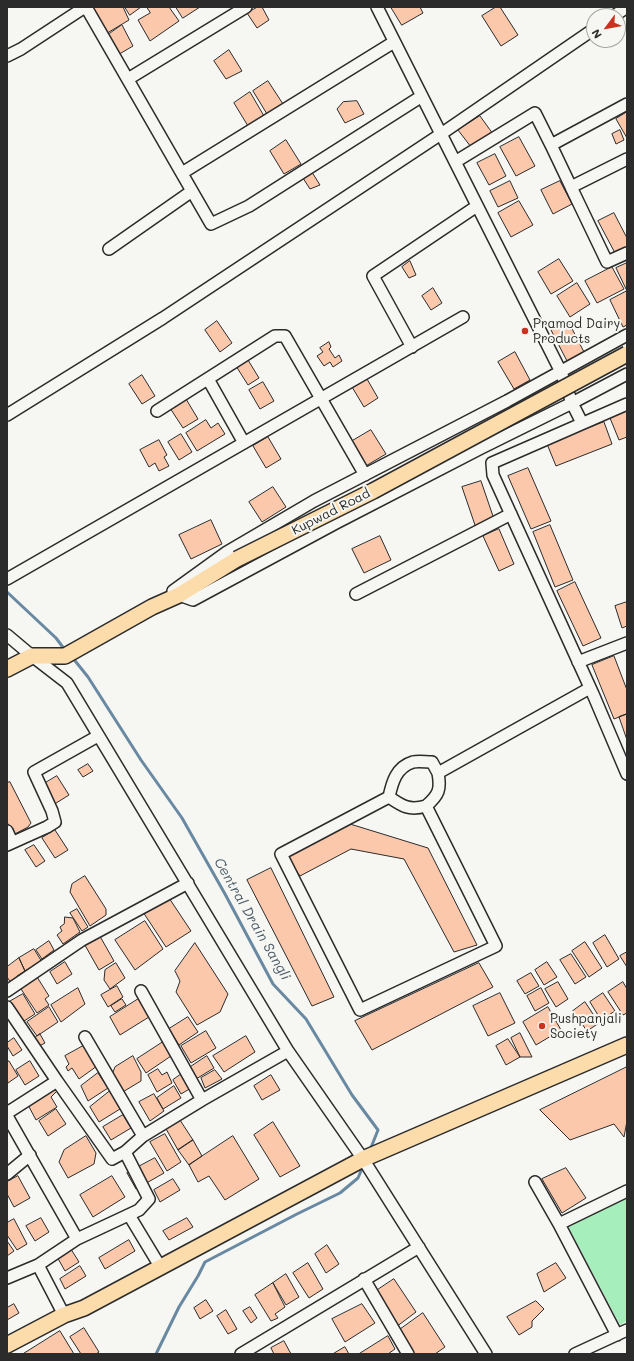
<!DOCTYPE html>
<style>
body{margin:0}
#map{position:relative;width:634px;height:1361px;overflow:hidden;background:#f6f6f2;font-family:Mali,sans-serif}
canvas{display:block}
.frame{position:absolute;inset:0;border:8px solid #2b2b2b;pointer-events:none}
.north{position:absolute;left:586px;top:8px;width:40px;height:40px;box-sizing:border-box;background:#f6f6f2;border:1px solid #a5a5a2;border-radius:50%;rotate:238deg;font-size:11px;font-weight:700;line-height:16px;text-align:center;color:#2b2b2b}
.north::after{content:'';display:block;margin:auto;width:14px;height:18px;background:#c8321e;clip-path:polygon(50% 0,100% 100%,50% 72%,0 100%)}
</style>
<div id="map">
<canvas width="634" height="1361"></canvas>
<div class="frame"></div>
<div class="north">N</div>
</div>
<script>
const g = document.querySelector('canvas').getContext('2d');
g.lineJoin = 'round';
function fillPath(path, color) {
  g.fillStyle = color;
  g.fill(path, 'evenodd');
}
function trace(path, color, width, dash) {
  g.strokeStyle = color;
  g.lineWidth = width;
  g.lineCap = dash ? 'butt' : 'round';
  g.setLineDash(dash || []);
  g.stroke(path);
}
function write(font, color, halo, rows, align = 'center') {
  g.font = font + ' Mali,sans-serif';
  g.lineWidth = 4;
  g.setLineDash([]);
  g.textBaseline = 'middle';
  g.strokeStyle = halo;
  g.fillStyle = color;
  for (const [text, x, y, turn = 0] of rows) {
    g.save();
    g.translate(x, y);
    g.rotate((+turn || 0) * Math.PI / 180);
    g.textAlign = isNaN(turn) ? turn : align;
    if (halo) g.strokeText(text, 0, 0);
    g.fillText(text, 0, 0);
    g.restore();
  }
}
fillPath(new Path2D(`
 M 627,1196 L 627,1321 L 620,1325 L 568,1226 Z`), '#a6efbc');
trace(new Path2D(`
 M 7,592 L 56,638 L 65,650
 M 72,657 L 88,677 L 141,760 L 182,818 L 225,894 L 273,984 L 306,1019 L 352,1095 L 378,1130 L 370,1150
 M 156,1354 L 179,1307 L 198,1276 L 205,1262 L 297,1214 L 340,1193 L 358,1178 L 364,1164`), '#6889a1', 3);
const building = new Path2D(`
 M 89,7 L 123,7 L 129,20 L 104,35 Z
 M 125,7 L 141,7 L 130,15 Z
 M 147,7 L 169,7 L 179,21 L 150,41 L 138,20 L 150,13 Z
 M 176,7 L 200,7 L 183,18 Z
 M 258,7 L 262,7 L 269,20 L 257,28 L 247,13 Z
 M 391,7 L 420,7 L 423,13 L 402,25 Z
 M 496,7 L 500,7 L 518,35 L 501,46 L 482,16 Z
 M 122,25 L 133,46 L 116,56 L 105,37 Z
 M 229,50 L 242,71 L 226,79 L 214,61 Z
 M 268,81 L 283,104 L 267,114 L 253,91 Z
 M 250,92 L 264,116 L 248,126 L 234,103 Z
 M 357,101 L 364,114 L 345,123 L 337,109 L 343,102 Z
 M 627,112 L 627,138 L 616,119 Z
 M 480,116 L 493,134 L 471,147 L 458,130 Z
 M 620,130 L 624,140 L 616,144 L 612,134 Z
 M 519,137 L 535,166 L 516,176 L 500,147 Z
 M 286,140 L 301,164 L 284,174 L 270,151 Z
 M 495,154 L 506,176 L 489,185 L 477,163 Z
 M 310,169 L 320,185 L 310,189 L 301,175 Z
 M 510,181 L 518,198 L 498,207 L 490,191 Z
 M 560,181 L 572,204 L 553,214 L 541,190 Z
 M 519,201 L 533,225 L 511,237 L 498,213 Z
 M 614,213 L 627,238 L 627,247 L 615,253 L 598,221 Z
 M 559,259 L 573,281 L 551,294 L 538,272 Z
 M 410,261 L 416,275 L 409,278 L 402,267 Z
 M 627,263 L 627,291 L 616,268 Z
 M 612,267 L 624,289 L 597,303 L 585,281 Z
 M 577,283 L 590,304 L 570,317 L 557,296 Z
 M 433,288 L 442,303 L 431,310 L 422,296 Z
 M 627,291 L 627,325 L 623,327 L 610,300 Z
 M 217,321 L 232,343 L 220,352 L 205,330 Z
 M 568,321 L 584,352 L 567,361 L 551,330 Z
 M 329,342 L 331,347 L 329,349 L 335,358 L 339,355 L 342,361 L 333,367 L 330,362 L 324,366 L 317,356 L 323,352 L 320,348 Z
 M 515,352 L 530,380 L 514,389 L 498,362 Z
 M 248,360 L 259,378 L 248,385 L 236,366 Z
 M 142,375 L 155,396 L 142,404 L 129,384 Z
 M 367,379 L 378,398 L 364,407 L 352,387 Z
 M 263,382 L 274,401 L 260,409 L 249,390 Z
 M 186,399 L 198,419 L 183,428 L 170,408 Z
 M 627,411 L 627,437 L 619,440 L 610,418 Z
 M 206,420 L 211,428 L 218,423 L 225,434 L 197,451 L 186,433 Z
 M 604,422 L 612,444 L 556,466 L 547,444 Z
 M 371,430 L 386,454 L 364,467 L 349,443 Z
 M 181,434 L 192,452 L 179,460 L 168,442 Z
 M 268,437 L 281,459 L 266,468 L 253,446 Z
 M 159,440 L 167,455 L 164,457 L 169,466 L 159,471 L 155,463 L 149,467 L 140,450 Z
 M 528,468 L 551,521 L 531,529 L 508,476 Z
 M 481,481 L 495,522 L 476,528 L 462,487 Z
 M 273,487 L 286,507 L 262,522 L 249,502 Z
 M 211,520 L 222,544 L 191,559 L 179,535 Z
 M 550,525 L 573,580 L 555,587 L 533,532 Z
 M 499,529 L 514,564 L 499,571 L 483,536 Z
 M 380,536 L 391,560 L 364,573 L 352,549 Z
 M 575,582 L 601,638 L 583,646 L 557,591 Z
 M 627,602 L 627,626 L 622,628 L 615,606 Z
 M 614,656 L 627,690 L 627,714 L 614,719 L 592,665 Z
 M 627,714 L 627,740 L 619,717 Z
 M 88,764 L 93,771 L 83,777 L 78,770 Z
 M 57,776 L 69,795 L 53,805 L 42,785 Z
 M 10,782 L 31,823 L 28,827 L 13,835 L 7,822 L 7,783 Z
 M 350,824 L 428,848 L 477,945 L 454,952 L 404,859 L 351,849 L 300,876 L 286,857 Z
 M 55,830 L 68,850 L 55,858 L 42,838 Z
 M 34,845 L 45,861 L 36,867 L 25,850 Z
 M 271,868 L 334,997 L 312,1006 L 247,880 Z
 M 85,876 L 106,909 L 106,915 L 90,926 L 70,892 L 72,884 Z
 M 169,898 L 191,931 L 166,947 L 143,912 Z
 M 77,909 L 88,927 L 82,931 L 70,913 Z
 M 65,917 L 73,918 L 80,932 L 63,944 L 57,935 L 62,931 L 60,927 L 64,924 Z
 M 145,921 L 163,949 L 135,970 L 115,940 Z
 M 97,931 L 114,961 L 99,970 L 82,940 Z
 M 605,935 L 619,959 L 607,967 L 593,943 Z
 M 49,941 L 54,950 L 42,959 L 36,950 Z
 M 585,942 L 602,968 L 589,977 L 572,951 Z
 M 195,943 L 228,994 L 220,1012 L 197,1025 L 176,992 L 180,981 L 175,971 Z
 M 34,949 L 42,962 L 25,971 L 19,958 Z
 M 627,952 L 627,967 L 620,956 Z
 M 571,954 L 586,977 L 575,984 L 560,960 Z
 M 19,958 L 25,971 L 17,976 L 19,978 L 11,983 L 7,977 L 7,967 Z
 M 65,962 L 72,974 L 57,984 L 50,972 Z
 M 547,962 L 557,977 L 544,985 L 535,970 Z
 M 116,963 L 125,978 L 110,989 L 104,980 L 105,970 Z
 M 479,963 L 493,987 L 372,1050 L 355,1021 Z
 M 531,973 L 539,986 L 525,994 L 517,981 Z
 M 37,977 L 49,996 L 45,999 L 49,1005 L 37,1013 L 21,989 Z
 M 558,982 L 568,999 L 556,1007 L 545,989 Z
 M 623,982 L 627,989 L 627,1013 L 623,1015 L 608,992 Z
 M 117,986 L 123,997 L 108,1007 L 101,995 Z
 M 78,988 L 85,1004 L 61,1022 L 51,1005 Z
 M 541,988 L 549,1003 L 535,1011 L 527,996 Z
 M 500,993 L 515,1023 L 488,1036 L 473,1006 Z
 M 603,993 L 615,1011 L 601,1020 L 590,1002 Z
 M 23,994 L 35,1014 L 21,1023 L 9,1002 Z
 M 140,998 L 149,1017 L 120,1035 L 110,1017 Z
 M 122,999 L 126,1005 L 115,1012 L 111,1006 Z
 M 585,1002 L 599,1023 L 587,1031 L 573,1011 Z
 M 49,1007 L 58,1022 L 37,1036 L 27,1022 Z
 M 548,1007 L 561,1030 L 536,1045 L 523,1022 Z
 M 188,1017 L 198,1032 L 179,1045 L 169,1029 Z
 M 206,1031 L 216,1048 L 191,1063 L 181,1046 Z
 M 520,1033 L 532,1057 L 520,1057 L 511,1038 Z
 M 40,1034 L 45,1043 L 37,1047 L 32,1040 Z
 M 246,1036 L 255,1052 L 224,1072 L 213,1056 Z
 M 14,1038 L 22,1050 L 13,1056 L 7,1046 L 7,1043 Z
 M 508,1039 L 520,1057 L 506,1065 L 496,1046 Z
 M 163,1042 L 171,1056 L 146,1073 L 137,1059 Z
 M 85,1045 L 97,1066 L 79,1079 L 72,1068 L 68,1071 L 66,1067 L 69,1064 L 65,1056 Z
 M 133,1056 L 141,1072 L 141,1081 L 121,1093 L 111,1077 L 115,1067 Z
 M 207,1056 L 214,1068 L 196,1079 L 189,1068 Z
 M 7,1061 L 9,1061 L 18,1076 L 8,1083 Z
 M 30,1061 L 39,1076 L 25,1085 L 16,1070 Z
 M 627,1067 L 627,1121 L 624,1137 L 614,1124 L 570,1140 L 540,1110 Z
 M 158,1069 L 162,1075 L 167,1072 L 172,1083 L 157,1092 L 148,1075 Z
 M 215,1070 L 222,1079 L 205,1088 L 201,1078 Z
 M 98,1073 L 108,1088 L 88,1101 L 81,1086 Z
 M 183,1073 L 191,1088 L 181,1094 L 173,1080 Z
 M 271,1075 L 280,1090 L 262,1100 L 254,1086 Z
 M 174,1086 L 181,1098 L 163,1109 L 157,1098 Z
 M 53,1087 L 57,1091 L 51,1097 L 57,1107 L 36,1120 L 27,1103 Z
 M 110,1091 L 120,1109 L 99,1122 L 90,1107 Z
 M 154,1094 L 164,1111 L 150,1121 L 139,1102 Z
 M 56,1109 L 66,1124 L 48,1136 L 39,1121 Z
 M 123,1115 L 131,1128 L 111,1140 L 103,1127 Z
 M 178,1117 L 193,1140 L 178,1150 L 165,1127 Z
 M 273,1122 L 300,1166 L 280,1177 L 254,1135 Z
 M 165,1134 L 181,1162 L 167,1171 L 150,1142 Z
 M 86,1136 L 96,1153 L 94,1164 L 68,1178 L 59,1162 L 64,1150 Z
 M 233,1136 L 259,1179 L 225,1200 L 209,1176 L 198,1182 L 189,1165 Z
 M 193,1140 L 202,1156 L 189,1165 L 178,1150 Z
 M 155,1158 L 164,1173 L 136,1189 L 127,1173 Z
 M 566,1168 L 586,1198 L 562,1213 L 542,1179 Z
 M 18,1176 L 30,1198 L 14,1207 L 7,1194 L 7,1182 Z
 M 112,1176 L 125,1197 L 93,1217 L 80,1195 Z
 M 173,1179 L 180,1190 L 160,1202 L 154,1190 Z
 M 41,1218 L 49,1232 L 35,1241 L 26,1226 Z
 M 187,1218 L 193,1227 L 169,1240 L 163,1231 Z
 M 14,1219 L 27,1244 L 17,1250 L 7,1235 L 7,1223 Z
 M 129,1240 L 135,1251 L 105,1269 L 99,1258 Z
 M 7,1241 L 14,1251 L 7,1256 Z
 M 327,1245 L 339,1264 L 326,1273 L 315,1254 Z
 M 69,1246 L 79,1262 L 65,1271 L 56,1255 Z
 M 308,1263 L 323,1289 L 309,1298 L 293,1273 Z
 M 556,1263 L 566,1278 L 544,1292 L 537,1274 Z
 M 80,1266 L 86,1276 L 65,1289 L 60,1279 Z
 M 286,1274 L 299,1297 L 286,1305 L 273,1283 Z
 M 394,1279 L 416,1312 L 396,1327 L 376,1291 Z
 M 273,1283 L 285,1307 L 275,1314 L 278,1318 L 271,1321 L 255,1295 Z
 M 206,1300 L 213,1311 L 200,1319 L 194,1308 Z
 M 536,1301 L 544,1309 L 532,1321 L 532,1327 L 519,1335 L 507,1317 Z
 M 14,1304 L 19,1313 L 7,1320 L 7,1308 Z
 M 362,1304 L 375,1323 L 345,1342 L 332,1319 Z
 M 250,1307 L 257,1318 L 251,1323 L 243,1311 Z
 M 226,1310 L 237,1329 L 228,1334 L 217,1316 Z
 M 423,1313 L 445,1347 L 435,1354 L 413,1354 L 398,1331 Z
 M 84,1328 L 99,1352 L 96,1354 L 81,1354 L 70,1337 Z
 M 60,1331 L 74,1354 L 23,1354 Z
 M 388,1336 L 395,1349 L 388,1354 L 359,1354 Z
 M 284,1341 L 291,1354 L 274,1354 L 271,1348 Z
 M 345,1347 L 349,1354 L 333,1354 Z`);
fillPath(building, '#fbc8ab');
trace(building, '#2b2b2b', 1);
const minor = new Path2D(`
 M 86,7 L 211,224 L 249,206 L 422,96
 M 377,7 L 561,372 L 572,403 L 582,423
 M 614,16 L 627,7
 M 7,56 L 21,49 L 85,7
 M 128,79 L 246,7
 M 551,145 L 571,187 L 627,159
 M 455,162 L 535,113 L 551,145 L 627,104
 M 182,173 L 394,42
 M 571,187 L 607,262 L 627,253
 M 109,249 L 192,191
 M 412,347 L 373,276 L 477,206
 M 208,379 L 244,443
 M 627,404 L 492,463 L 493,475 L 593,694 L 627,774
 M 157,411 L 275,336 L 285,336 L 365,475
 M 7,415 L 163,318 L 441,134 L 594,29
 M 7,579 L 463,317
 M 173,591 L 227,552 L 314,501 L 507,401 L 627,335
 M 356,594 L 511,514
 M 179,595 L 193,600 L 336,523 L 481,448 L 572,403 L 627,374
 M 7,635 L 32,656 L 67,683 L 288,1051 L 363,1159 L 486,1354
 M 578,662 L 627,643
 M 438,773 L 432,762 C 426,762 418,761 413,762 C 396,767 392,783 389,797 L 281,854 L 360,1010 L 496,946 L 426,806 C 439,795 441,789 438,773 L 590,688
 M 389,797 C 402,806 409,811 426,806
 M 7,831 L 12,842
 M 7,845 L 47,827 L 55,822 L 52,811 L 34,772 L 98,736
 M 7,991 L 82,940 L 188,883
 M 141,991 L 202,1100
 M 7,1007 L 57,1081 L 7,1113
 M 85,1037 L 143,1136
 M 57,1081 L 112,1159 L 125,1152 L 143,1136 L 202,1100 L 288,1051
 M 7,1116 L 77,1239 L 139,1210 L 149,1199 L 125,1152
 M 7,1174 L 30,1155
 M 535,1182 L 559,1224
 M 129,1215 L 161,1268
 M 7,1278 L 38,1265
 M 364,1279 L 408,1354
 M 64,1315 L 38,1265 L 77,1239
 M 617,1335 L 559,1224 L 627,1191
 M 241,1354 L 419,1247
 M 575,1354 L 627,1330`);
const major = new Path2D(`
 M 7,669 L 32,656 L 65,656 L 152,607 L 179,595 L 237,559
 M 7,1345 L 64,1315 L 84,1308 L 363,1159 L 627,1045`);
trace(minor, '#2b2b2b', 14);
trace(major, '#2b2b2b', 18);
trace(minor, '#f6f6f2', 11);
trace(major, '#fddcac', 15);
const majorBridge = new Path2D(`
 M 237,559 L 373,491 L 627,354`);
trace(majorBridge, '#2b2b2b', 18, []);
trace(majorBridge, '#fddcac', 15);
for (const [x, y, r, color] of [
 [525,331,4,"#c8321e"],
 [542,1026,4,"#c8321e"]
]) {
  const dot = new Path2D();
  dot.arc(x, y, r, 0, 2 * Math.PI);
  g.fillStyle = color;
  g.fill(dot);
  trace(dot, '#f6f6f2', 1.5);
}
write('13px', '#2b2b2b', '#f6f6f2', [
 ["Pramod Dairy",533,324],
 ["Products",533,339],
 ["Pushpanjali",550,1019],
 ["Society",550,1034]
], 'left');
write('13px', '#2b2b2b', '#f6f6f2', [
 ["Kupwad Road",331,512,-27]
]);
write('italic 14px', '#4a5a66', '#f6f6f2', [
 ["Central Drain Sangli",252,919,60]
]);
</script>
